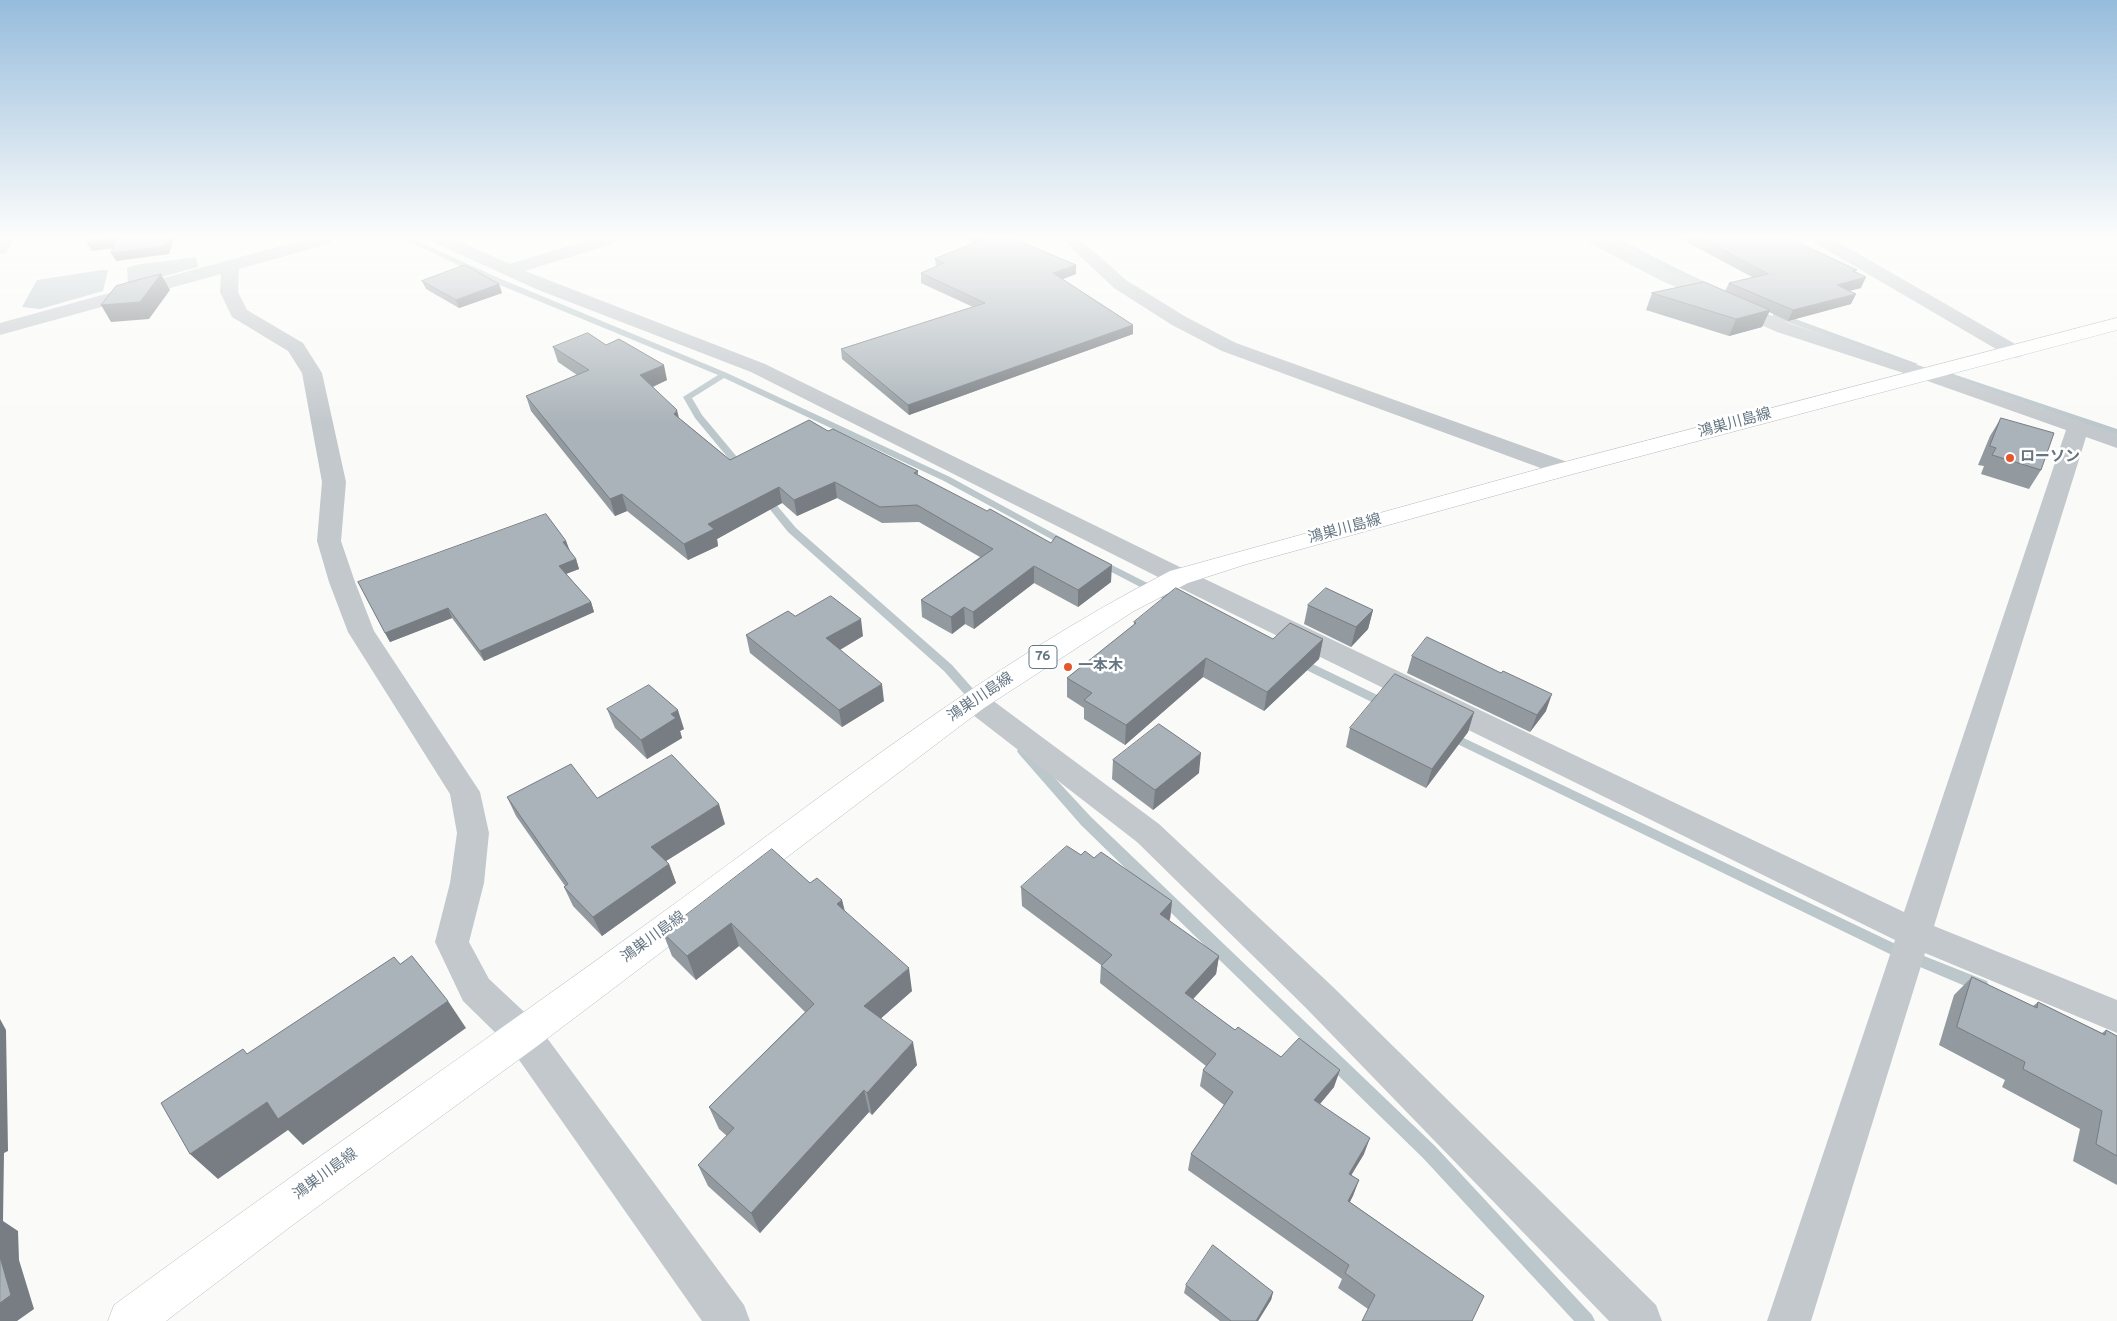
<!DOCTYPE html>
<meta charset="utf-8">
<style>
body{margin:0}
canvas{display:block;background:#fafaf8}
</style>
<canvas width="2117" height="1321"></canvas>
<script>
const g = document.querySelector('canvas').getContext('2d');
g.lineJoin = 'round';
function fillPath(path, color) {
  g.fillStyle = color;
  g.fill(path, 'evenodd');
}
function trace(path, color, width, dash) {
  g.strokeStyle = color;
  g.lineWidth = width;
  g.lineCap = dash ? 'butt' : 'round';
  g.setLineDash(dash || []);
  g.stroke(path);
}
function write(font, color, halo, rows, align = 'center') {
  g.font = font + ' Overpass,"Noto Sans JP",sans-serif';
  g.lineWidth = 5;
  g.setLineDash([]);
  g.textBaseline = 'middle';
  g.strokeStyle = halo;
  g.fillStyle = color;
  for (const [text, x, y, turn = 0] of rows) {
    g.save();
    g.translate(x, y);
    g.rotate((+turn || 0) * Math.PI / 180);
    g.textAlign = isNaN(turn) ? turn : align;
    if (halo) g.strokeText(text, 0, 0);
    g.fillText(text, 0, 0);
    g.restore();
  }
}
fillPath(new Path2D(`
 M 196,257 L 198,267 L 136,284 L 128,283 L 127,268 L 135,265 Z
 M 102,270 L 108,270 L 103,291 L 40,309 L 22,307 L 37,280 Z`), '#bbc7cb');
fillPath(new Path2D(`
 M 404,239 L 413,239 L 501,279 L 727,373 L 950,477 L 1073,544 L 1068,547 L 1064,546 L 944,481 L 724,378 L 692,398 L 702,415 L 747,469 L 742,472 L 739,471 L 695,418 L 683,397 L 718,375 L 495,283 Z
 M 1610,239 L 1619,239 L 1682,271 L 1719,288 L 1712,290 L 1676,275 Z
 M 1773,313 L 1779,313 L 1918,364 L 1911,366 L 1773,317 Z
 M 1935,370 L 1941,370 L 2117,429 L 2117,435 L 1935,374 Z
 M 765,494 L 768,495 L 796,528 L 952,665 L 982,699 L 984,702 L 982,705 L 974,705 L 944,671 L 788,532 L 760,497 Z
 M 1100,559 L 1183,601 L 1184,603 L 1179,606 L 1175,605 L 1096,564 L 1095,562 L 1096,560 Z
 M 1296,656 L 1392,702 L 1394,705 L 1392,708 L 1384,708 L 1292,663 L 1290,660 Z
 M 1447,730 L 1904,948 L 1987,981 L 1989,986 L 1987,991 L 1982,992 L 1977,991 L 1894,956 L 1443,737 L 1441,734 L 1443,731 Z
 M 1023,747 L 1027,748 L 1091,817 L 1435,1146 L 1592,1315 L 1595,1321 L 1574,1321 L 1423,1158 L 1081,825 L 1019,754 L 1017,751 L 1019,748 Z`), '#bbc7cb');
const major = new Path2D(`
 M 2117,318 L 2117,330 L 1573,474 L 1247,564 L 1188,583 L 1134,611 L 984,708 L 536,1047 L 290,1227 L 166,1321 L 108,1321 L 114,1305 C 296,1171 483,1043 666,910 C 830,791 990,663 1170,571 L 1557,464 Z`);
trace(major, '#b5babe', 1);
fillPath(new Path2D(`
 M 0,239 L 14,239 L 6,253 L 0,254 Z
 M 306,239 L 333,239 L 331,243 L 239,269 L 238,292 L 247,310 L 303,343 L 322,373 L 346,482 L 341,541 L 355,582 L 374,631 L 480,792 L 489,833 L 484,883 L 469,942 L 489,979 L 536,1023 L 744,1305 L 750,1321 L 702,1321 L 510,1047 L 463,1001 L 435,942 L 450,883 L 457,833 L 450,794 L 348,632 L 329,582 L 317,541 L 322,482 L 302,373 L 288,351 L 232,317 L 220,292 L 221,274 L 0,335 L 0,323 Z
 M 433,239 L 455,239 L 510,264 L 591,239 L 617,239 L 615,243 L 525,271 L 765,364 L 1188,571 L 1904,912 L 2066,430 L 1919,378 L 1777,332 L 1660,280 L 1589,243 L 1587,239 L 1608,239 L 1672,272 L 1791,324 L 1933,370 L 2117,434 L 2117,448 L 2086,437 L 1934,926 L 2117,1000 L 2117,1033 L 1925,953 L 1811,1321 L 1767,1321 L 1895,940 L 1170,583 L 751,372 L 536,289 L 435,243 Z
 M 1062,239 L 1080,239 L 1126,280 L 1186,317 L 1236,343 L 1573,464 L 1576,469 L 1573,474 L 1565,476 L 1557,474 L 1222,351 L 1172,325 L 1114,288 Z
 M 1813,239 L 1833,239 L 2022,348 L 2025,352 L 2022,356 L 2015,358 L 2008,356 L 1815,243 Z
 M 974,691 L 984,694 L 1159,824 L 1332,986 L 1656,1305 L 1662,1321 L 1609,1321 L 1306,1008 L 1137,842 L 964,708 L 960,701 L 964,694 Z`), '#c3c8cc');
fillPath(major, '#fff');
fillPath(new Path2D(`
 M 965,239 L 1014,239 L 1076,265 L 1076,274 L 1062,279 L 1133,325 L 1133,334 L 909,415 L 842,359 L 841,349 L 973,307 L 921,283 L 921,273 L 936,267 L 935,259 L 974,243 Z
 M 1681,239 L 1791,239 L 1856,272 L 1861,288 L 1849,291 L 1851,304 L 1788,321 L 1769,312 L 1762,327 L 1729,336 L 1646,310 L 1652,293 L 1725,291 L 1729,283 L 1752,277 Z
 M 422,281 L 499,284 L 502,293 L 459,308 L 426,289 Z
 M 606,345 L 667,380 L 653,387 L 679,418 L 730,460 L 828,431 L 918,471 L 918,475 L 1111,582 L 1078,607 L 1034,583 L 974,629 L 965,624 L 952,634 L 922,617 L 921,600 L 980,557 L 919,522 L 882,523 L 837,498 L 797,516 L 782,503 L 717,539 L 718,546 L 688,560 L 627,511 L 615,516 L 531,411 L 526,396 L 577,375 L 558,362 L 553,347 Z
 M 2001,418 L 2041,470 L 2029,489 L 1981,474 L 1984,466 L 1978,465 L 1990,436 Z
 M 566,541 L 569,551 L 576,559 L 579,569 L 566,574 L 591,602 L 594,612 L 484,661 L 452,618 L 390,642 L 358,582 Z
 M 1308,605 L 1373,610 L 1368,629 L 1351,647 L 1304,624 Z
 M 795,616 L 863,636 L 840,650 L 884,701 L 842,727 L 750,653 L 746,635 Z
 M 1134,622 L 1273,639 L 1323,639 L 1319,659 L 1264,711 L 1203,677 L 1125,745 L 1084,719 L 1084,708 L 1067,697 L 1067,678 L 1134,625 Z
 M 1412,656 L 1546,711 L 1530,732 L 1407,673 Z
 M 607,709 L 684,729 L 680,731 L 682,738 L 647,759 L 615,728 Z
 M 1474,712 L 1468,732 L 1426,788 L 1346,747 L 1350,728 Z
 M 1113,760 L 1199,773 L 1153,810 L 1112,779 Z
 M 507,797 L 597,798 L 725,824 L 666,861 L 669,864 L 676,883 L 602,936 L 573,906 L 564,887 L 565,886 L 516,816 Z
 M 1081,855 L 1094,858 L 1172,901 L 1170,919 L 1169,921 L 1219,956 L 1216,974 L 1193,999 L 1235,1030 L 1281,1057 L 1334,1087 L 1320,1104 L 1364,1154 L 1351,1175 L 1359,1180 L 1350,1202 L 1484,1296 L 1368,1309 L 1338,1288 L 1342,1279 L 1188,1170 L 1191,1154 L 1224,1105 L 1200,1086 L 1203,1070 L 1206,1066 L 1100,983 L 1101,965 L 1022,906 L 1021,887 Z
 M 810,883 L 842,900 L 845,911 L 912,991 L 881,1018 L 917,1065 L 872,1115 L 869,1112 L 760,1233 L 708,1186 L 698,1165 L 727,1136 L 719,1129 L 709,1107 L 805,1012 L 739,946 L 696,980 L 672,956 L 663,933 Z
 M 1972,977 L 2033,1006 L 2038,1002 L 2102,1033 L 2106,1030 L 2117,1036 L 2117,1185 L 2073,1161 L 2080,1129 L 2002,1087 L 2005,1080 L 1939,1045 L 1954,995 Z
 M 1186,1285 L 1273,1292 L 1271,1300 L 1258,1321 L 1220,1321 L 1184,1293 Z`), '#929a9f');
fillPath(new Path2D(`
 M 114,239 L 117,239 L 122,247 L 92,251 L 87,243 Z
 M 167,239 L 174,239 L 169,254 L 116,261 L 111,253 Z
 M 1076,265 L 1076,274 L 1053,283 L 1053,273 Z
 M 161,274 L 170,290 L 149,319 L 111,322 L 101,305 Z
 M 1866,277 L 1861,288 L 1832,295 L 1837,285 Z
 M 499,284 L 502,293 L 459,308 L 456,300 Z
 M 1856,294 L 1851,304 L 1788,321 L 1793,310 Z
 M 1770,310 L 1762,327 L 1729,336 L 1736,319 Z
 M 1133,325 L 1133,334 L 909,415 L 908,405 Z
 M 664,365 L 667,380 L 645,390 L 640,375 Z
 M 677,410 L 681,426 L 674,414 Z
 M 835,482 L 837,498 L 797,516 L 794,500 Z
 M 779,487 L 782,503 L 717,539 L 718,546 L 688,560 L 684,544 L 708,524 Z
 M 622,494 L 627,511 L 615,516 L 610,499 Z
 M 566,541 L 570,551 L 566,552 L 563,542 Z
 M 576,559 L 579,569 L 563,575 L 559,566 Z
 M 1112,565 L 1111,582 L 1078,607 L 1078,590 Z
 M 1034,566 L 1034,583 L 974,629 L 973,612 Z
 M 591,602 L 594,612 L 484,661 L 480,651 Z
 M 964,607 L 965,624 L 952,634 L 951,617 Z
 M 448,608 L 452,618 L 390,642 L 385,633 Z
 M 1373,610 L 1368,629 L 1351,647 L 1356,627 Z
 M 861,619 L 863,636 L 829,656 L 826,638 Z
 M 1323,639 L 1319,659 L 1264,711 L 1267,692 Z
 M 1206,658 L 1203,677 L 1125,745 L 1126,725 Z
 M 882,684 L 884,701 L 842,727 L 839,710 Z
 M 1552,694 L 1546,711 L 1530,732 L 1537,715 Z
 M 678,710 L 684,729 L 680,731 L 682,738 L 647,759 L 641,740 L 671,714 Z
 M 1474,712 L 1468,732 L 1426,788 L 1432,769 Z
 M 1201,753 L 1199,773 L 1153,810 L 1155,790 Z
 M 719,804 L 725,824 L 658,866 L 651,847 Z
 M 669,864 L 676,883 L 602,936 L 593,917 Z
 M 842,900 L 847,924 L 837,904 Z
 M 1172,901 L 1170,919 L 1158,932 L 1160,914 Z
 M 731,923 L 739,946 L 696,980 L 687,956 Z
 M 1219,956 L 1216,974 L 1183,1010 L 1185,993 Z
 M 909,968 L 912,991 L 869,1029 L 864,1006 Z
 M 448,1001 L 466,1028 L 303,1145 L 288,1130 L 218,1179 L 190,1154 L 267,1102 Z
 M 0,1019 L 6,1030 L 8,1151 L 4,1153 L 3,1221 L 18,1231 L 19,1260 L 34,1309 L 17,1321 L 0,1321 Z
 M 913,1042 L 917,1065 L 872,1115 L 867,1093 Z
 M 1340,1070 L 1334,1087 L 1309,1117 L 1314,1100 Z
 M 864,1090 L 869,1112 L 760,1233 L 751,1213 Z
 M 1370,1138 L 1364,1154 L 1343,1189 L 1349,1174 Z
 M 1359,1180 L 1353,1196 L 1342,1216 L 1348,1201 Z
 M 1273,1292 L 1271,1300 L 1258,1321 L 1256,1321 Z`), '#777d82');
const building = new Path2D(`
 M 89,239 L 114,239 L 87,243 Z
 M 117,239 L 167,239 L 165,246 L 111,253 Z
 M 984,239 L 1014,239 L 1076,265 L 1053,273 L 1133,325 L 908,405 L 841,349 L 985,303 L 921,273 L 944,263 L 935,259 Z
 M 1703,239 L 1791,239 L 1857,270 L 1853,271 L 1866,277 L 1837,285 L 1856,294 L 1793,310 L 1729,283 L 1768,274 Z
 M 465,265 L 499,284 L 456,300 L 422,281 Z
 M 161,274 L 140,302 L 101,305 L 116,286 Z
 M 1704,282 L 1770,310 L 1736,319 L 1652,293 Z
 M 588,333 L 606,345 L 619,339 L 664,365 L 640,375 L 677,410 L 674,414 L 730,460 L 809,420 L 828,431 L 833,429 L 918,471 L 914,473 L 987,511 L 990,509 L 1051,543 L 1056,536 L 1112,565 L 1078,590 L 1034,566 L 973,612 L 964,607 L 951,617 L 921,600 L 993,549 L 917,505 L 880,507 L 835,482 L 794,500 L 779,487 L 708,524 L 714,529 L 684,544 L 622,494 L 610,499 L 526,396 L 589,370 L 553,347 Z
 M 2001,418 L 2054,433 L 2041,470 L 1992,455 L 1996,448 L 1990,446 Z
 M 546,514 L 566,541 L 563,542 L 576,559 L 559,566 L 591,602 L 480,651 L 448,608 L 385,633 L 358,582 Z
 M 1176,588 L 1273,639 L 1290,623 L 1323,639 L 1267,692 L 1206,658 L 1126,725 L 1084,700 L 1092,693 L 1067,678 L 1136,623 L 1134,622 Z
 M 1326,588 L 1373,610 L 1356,627 L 1308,605 Z
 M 831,596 L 861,619 L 826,638 L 882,684 L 839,710 L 746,635 L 788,611 L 795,616 Z
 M 1427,637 L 1501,673 L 1503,671 L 1552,694 L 1537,715 L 1412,656 Z
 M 1395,674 L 1474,712 L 1432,769 L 1350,728 Z
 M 649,685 L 678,710 L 671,714 L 676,718 L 641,740 L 607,709 Z
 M 1159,724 L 1201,753 L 1155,790 L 1113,760 Z
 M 672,755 L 719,804 L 651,847 L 669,864 L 593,917 L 564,887 L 568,884 L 507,797 L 571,764 L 597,798 Z
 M 1067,846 L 1081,855 L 1085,851 L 1094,858 L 1101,852 L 1172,901 L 1160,914 L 1219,956 L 1185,993 L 1235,1030 L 1238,1027 L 1281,1057 L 1299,1038 L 1340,1070 L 1314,1100 L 1370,1138 L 1349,1174 L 1359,1180 L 1348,1201 L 1484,1296 L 1472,1321 L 1362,1321 L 1375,1295 L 1345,1273 L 1349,1265 L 1191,1154 L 1233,1092 L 1203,1070 L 1216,1054 L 1101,966 L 1112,955 L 1021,887 Z
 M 772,849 L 810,883 L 817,878 L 842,900 L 837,904 L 909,968 L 864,1006 L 913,1042 L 867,1093 L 864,1090 L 751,1213 L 698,1165 L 734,1128 L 709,1107 L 814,1004 L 731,923 L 687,956 L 663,933 Z
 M 412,956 L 448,1001 L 278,1119 L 267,1102 L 190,1154 L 161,1103 L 243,1049 L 247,1054 L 394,957 L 400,964 Z
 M 1972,977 L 2037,1008 L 2038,1002 L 2105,1035 L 2106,1030 L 2117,1036 L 2117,1156 L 2096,1144 L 2102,1111 L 2023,1069 L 2025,1062 L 1957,1027 Z
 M 1213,1245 L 1273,1292 L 1256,1321 L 1231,1321 L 1186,1285 Z
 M 0,1257 L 11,1295 L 0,1303 Z`);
fillPath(building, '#aab3b9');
trace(building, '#777d82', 1);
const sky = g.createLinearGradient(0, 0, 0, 424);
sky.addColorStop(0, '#96bcdc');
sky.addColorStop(0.56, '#fdfdfc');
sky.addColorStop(1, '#fdfdfc00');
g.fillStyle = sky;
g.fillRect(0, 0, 2117, 424);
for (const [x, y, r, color] of [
 [2010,458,5,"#e4572e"],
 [1068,667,5,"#e4572e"]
]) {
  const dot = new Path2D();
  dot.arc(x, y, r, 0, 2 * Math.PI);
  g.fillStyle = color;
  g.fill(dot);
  trace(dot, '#fff', 2);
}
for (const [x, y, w] of [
 [1043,657,28]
]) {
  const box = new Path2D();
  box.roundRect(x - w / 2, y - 11.5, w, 23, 4);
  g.fillStyle = '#fff';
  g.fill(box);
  trace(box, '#657683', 1);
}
write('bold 14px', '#657683', null, [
 ["76",1043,657]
]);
write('15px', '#657683', '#fff', [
 ["鴻巣川島線",1735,424,-15],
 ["鴻巣川島線",1345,530,-15],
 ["鴻巣川島線",981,698,-34],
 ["鴻巣川島線",654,938,-36],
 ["鴻巣川島線",326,1175,-36]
]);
write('bold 15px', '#657683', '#fff', [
 ["ローソン",2020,458],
 ["一本木",1078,667]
], 'left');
</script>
